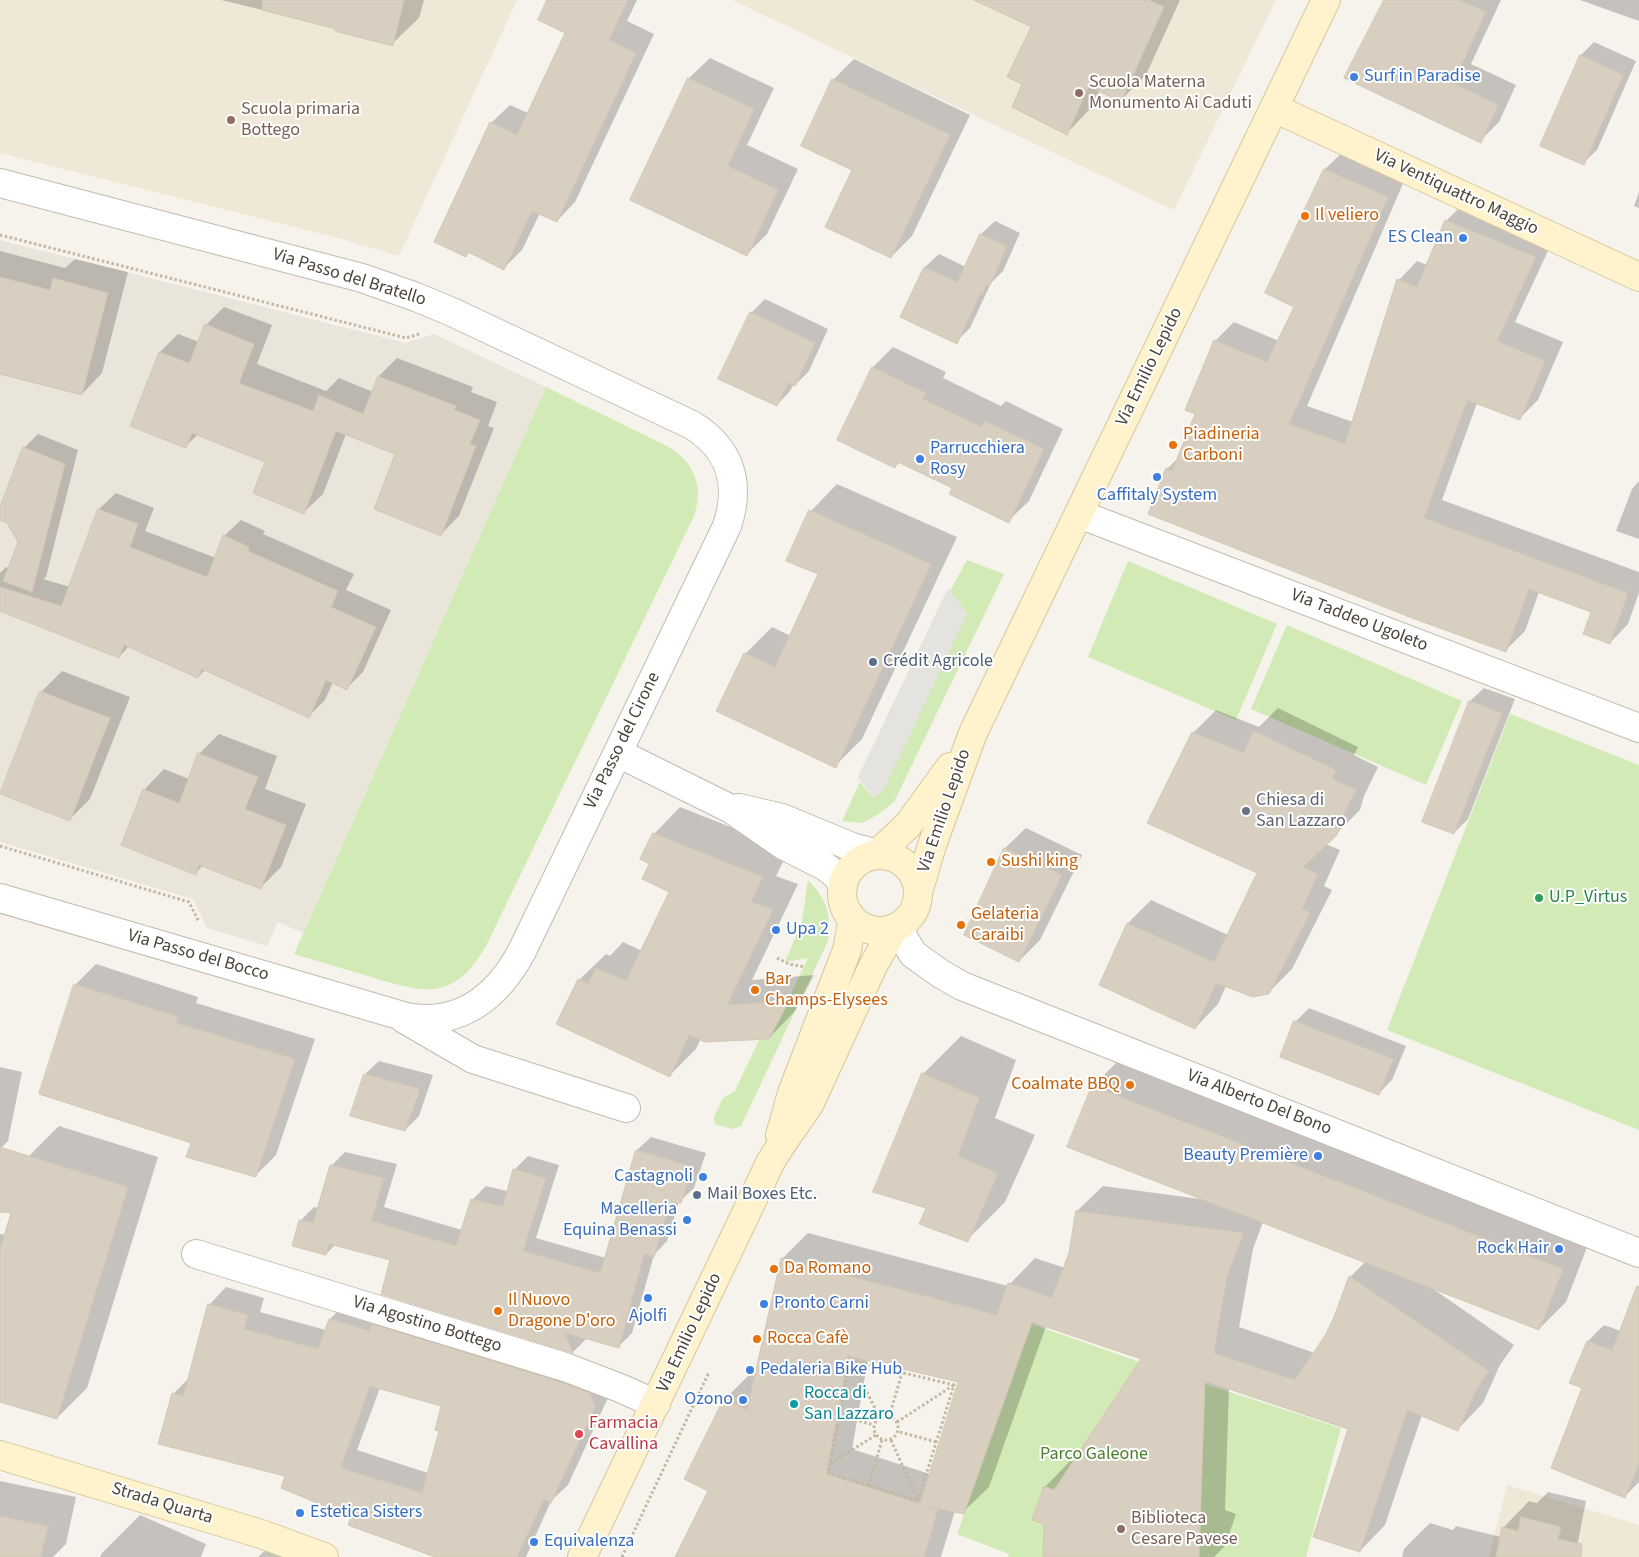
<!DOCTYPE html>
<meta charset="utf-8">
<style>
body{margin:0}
canvas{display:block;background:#f6f3ec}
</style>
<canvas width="1639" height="1557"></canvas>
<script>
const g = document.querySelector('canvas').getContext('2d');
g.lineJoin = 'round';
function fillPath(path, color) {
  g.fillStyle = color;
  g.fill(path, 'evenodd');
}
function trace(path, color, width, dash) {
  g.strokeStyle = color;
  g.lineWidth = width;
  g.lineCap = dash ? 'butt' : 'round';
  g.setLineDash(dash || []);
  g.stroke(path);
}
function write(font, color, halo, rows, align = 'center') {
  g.font = font + ' "Source Sans 3",sans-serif';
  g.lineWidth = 4;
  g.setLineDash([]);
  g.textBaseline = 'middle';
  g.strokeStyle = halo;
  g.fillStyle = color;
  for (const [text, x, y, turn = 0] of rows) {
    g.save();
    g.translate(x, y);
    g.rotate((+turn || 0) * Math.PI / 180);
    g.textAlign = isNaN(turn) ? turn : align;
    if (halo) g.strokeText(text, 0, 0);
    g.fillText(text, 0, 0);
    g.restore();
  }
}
fillPath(new Path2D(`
 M 0,240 L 406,343 L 434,334 L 546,387 L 303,933 L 278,922 L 267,946 L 207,928 L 193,899 L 0,842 Z`), '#eae5da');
fillPath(new Path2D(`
 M 0,0 L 517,0 L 399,256 L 338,238 L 0,153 Z
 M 732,0 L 1276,0 L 1174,210 Z
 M 1507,1485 L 1639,1525 L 1639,1557 L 1489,1557 Z`), '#efe8d6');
fillPath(new Path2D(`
 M 546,387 L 663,444 C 692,458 705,484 694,516 L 486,946 C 454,1002 424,993 371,977 C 345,969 320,962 294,954 Z
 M 967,560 L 1004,574 L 894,802 L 879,814 L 862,823 L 842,821 L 860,782 L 874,798 L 967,614 L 950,591 Z
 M 1128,561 L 1277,624 L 1236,720 L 1088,657 Z
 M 1287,625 L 1462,701 L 1426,785 L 1251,709 Z
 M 1510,714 L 1639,765 L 1639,1130 L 1387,1030 Z
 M 808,880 C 828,901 831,913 828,941 L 741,1126 L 732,1129 L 715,1124 L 714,1117 L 723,1098 L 735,1091 L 759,1040 L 769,1039 L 808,958 L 785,962 L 802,921 Z
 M 1032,1324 L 1171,1373 L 1341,1428 L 1306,1557 L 1008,1557 L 1009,1554 L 957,1534 Z`), '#d2eab5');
fillPath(new Path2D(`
 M 948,588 L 967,614 L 884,790 L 874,798 L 858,777 Z`), '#e5e3e0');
fillPath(new Path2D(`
 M 221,0 L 424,0 L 419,18 L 392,44 L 337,28 Z
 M 549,0 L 637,0 L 627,21 L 654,34 L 575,202 L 557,221 L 540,213 L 522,250 L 504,268 L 470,252 L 465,256 L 491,123 L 510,105 L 528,113 L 566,33 Z
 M 992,0 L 1180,0 L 1146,75 L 1120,101 L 1100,90 L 1092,107 L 1067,133 L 1024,83 L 1032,27 Z
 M 1385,0 L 1501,0 L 1471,64 L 1516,85 L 1499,122 L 1480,141 Z
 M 1580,0 L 1639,0 L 1639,21 Z
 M 1594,42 L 1636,61 L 1597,150 L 1583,163 L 1581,55 Z
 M 710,58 L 774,88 L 747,145 L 798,169 L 767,234 L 746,255 L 632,200 L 689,78 Z
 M 854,59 L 970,115 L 912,236 L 891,257 L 833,80 Z
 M 1344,151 L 1405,179 L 1307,406 L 1353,422 L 1399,280 L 1417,261 L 1427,265 L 1446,221 L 1465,202 L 1554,238 L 1515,322 L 1563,342 L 1538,400 L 1519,419 L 1477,403 L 1442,500 L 1639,572 L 1639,593 L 1628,624 L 1610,643 L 1592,611 L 1539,592 L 1525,631 L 1506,650 L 1167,469 L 1179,457 L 1197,414 L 1215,341 L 1234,322 L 1279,341 L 1296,306 L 1267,293 L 1325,169 Z
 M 1639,192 L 1639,208 L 1634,206 Z
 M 995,221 L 1020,233 L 1003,271 L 991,283 L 970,328 L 956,342 L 902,316 L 925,267 L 939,254 L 966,267 L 981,234 Z
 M 0,251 L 65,268 L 75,259 L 128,272 L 102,373 L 82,394 L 0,373 Z
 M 765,299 L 828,329 L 809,371 L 795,385 L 794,384 L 790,391 L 777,405 L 720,378 L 751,313 Z
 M 224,307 L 272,325 L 257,364 L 326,391 L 339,378 L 373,392 L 379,376 L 397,358 L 473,387 L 471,392 L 497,402 L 488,426 L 494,428 L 459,516 L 441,534 L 397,453 L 346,434 L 323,494 L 304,512 L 267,461 L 198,434 L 186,446 L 132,425 L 160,352 L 178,334 L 199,342 L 206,325 Z
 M 893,347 L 946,372 L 943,378 L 1001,406 L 1006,401 L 1063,429 L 1029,501 L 1008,521 L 954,488 L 900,461 L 895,467 L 873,367 Z
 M 38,434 L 78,450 L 46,577 L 43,579 L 70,587 L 99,509 L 116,493 L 154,508 L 145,531 L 216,558 L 224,536 L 241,520 L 265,531 L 263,534 L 354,574 L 346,590 L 391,610 L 363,672 L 347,688 L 333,682 L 325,700 L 309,716 L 205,670 L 198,677 L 129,646 L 119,657 L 0,610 L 0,573 L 6,567 L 9,568 L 20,542 L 7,522 L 0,519 L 0,510 L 24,448 Z
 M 1639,481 L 1639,539 L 1616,531 L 1632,489 Z
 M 837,484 L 957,537 L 862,739 L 835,766 L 745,654 L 772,627 L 791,636 L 819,574 L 788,560 L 811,511 Z
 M 62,671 L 130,697 L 90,799 L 70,819 L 41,692 Z
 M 1484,688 L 1515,699 L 1468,819 L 1454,833 L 1424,821 L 1470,701 Z
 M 1278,708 L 1358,747 L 1354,755 L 1378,767 L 1364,796 L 1360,810 L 1326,844 L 1340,850 L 1324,886 L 1332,890 L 1292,969 L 1268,993 L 1226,986 L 1218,1004 L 1195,1028 L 1128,923 L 1151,900 L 1228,935 L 1259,872 L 1193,733 L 1216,710 L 1259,727 Z
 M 219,734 L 277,756 L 265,789 L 306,804 L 281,867 L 261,887 L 203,865 L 196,873 L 144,790 L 164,769 L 189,779 L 199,754 Z
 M 680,807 L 789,850 L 776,876 L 798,884 L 752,980 L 814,975 L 795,1011 L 769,1038 L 701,1038 L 696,1049 L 669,1076 L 579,980 L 606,954 L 610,956 L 623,942 L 642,951 L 671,892 L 651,863 L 654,834 Z
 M 1026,828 L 1082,855 L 1040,940 L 1019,961 L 965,935 L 1005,848 Z
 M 96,964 L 198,997 L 196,1003 L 315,1039 L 276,1155 L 255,1176 L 193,1142 L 75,985 Z
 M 1309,1008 L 1406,1046 L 1392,1080 L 1378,1094 L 1295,1022 Z
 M 961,1036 L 1016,1060 L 995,1118 L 1035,1135 L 1005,1202 L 967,1240 L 927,1208 L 923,1074 Z
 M 1120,1059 L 1589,1242 L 1566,1302 L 1539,1329 L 1429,1286 L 1514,1345 L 1500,1365 L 1483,1403 L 1458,1429 L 1422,1415 L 1385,1525 L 1360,1551 L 1350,1429 L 1229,1388 L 1225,1510 L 1236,1514 L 1225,1546 L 1214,1557 L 1044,1557 L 1045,1487 L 1070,1461 L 1074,1462 L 1143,1358 L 1046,1326 L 989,1487 L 963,1512 L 955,1511 L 941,1557 L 676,1557 L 709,1490 L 725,1399 L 750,1374 L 756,1377 L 782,1259 L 808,1233 L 1008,1286 L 1035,1258 L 1065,1268 L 1070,1254 L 1077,1211 L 1103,1186 L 1200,1199 L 1093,1086 ZM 1263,1222 L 1365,1262 L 1350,1277 L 1335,1317 L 1327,1334 L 1315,1353 L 1239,1327 L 1253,1249 ZM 868,1360 L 959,1381 L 930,1474 L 852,1449 Z
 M 379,1061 L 433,1075 L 419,1116 L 405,1130 L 365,1074 Z
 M 0,1067 L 22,1072 L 8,1141 L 0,1149 Z
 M 59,1126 L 158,1157 L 87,1388 L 57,1418 L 0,1401 L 0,1234 L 6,1235 L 29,1156 Z
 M 651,1137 L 706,1153 L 694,1188 L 679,1202 L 667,1241 L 654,1255 L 632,1333 L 618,1347 L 587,1338 L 573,1352 L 382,1293 L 392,1259 L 336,1244 L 326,1254 L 300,1221 L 314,1207 L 319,1208 L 331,1166 L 345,1152 L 397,1164 L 384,1207 L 462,1230 L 472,1200 L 486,1186 L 507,1191 L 514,1170 L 528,1156 L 559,1165 L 536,1238 L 606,1258 L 637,1150 Z
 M 226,1287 L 264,1298 L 260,1312 L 326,1330 L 330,1319 L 347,1302 L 612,1389 L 568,1485 L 551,1501 L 526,1557 L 439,1557 L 353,1516 L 286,1475 L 173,1394 L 189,1378 L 209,1305 ZM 380,1388 L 442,1406 L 440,1430 L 428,1473 L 357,1450 Z
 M 1639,1307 L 1639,1482 L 1625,1496 L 1584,1387 L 1588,1341 L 1604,1325 L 1621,1331 Z
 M 0,1481 L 76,1497 L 66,1544 L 53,1557 L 0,1557 Z
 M 1548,1492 L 1586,1501 L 1575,1557 L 1402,1557 L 1404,1549 L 1430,1523 L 1453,1530 L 1456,1526 L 1501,1537 L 1503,1528 L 1529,1501 L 1537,1503 Z
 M 140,1515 L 206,1544 L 201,1557 L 100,1557 L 102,1553 Z
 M 267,1549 L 289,1557 L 258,1557 Z`), '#0003');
const building = new Path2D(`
 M 263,0 L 404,0 L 393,46 L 335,31 L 336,29 L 262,10 Z
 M 547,0 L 628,0 L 609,40 L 636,53 L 557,222 L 532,211 L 504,270 L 468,252 L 466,257 L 434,242 L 490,122 L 517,135 L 565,33 L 538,20 Z
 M 974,0 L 1149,0 L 1164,7 L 1121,102 L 1089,86 L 1067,135 L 1012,107 L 1022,84 L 1007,77 L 1031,27 Z
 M 1384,0 L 1459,0 L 1486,12 L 1453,83 L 1498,105 L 1481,143 L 1344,78 Z
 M 1580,55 L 1623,75 L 1584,165 L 1540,146 Z
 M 688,78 L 754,109 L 728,166 L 778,190 L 747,256 L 630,200 Z
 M 832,79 L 950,135 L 891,258 L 825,227 L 852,170 L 801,146 Z
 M 1324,169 L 1388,197 L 1289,424 L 1345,444 L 1397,279 L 1417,287 L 1445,220 L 1536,257 L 1497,341 L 1545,361 L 1520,420 L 1467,400 L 1424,518 L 1628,593 L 1610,644 L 1583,634 L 1591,612 L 1529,589 L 1506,652 L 1412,618 L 1148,514 L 1166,468 L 1172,471 L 1195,414 L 1185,410 L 1214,340 L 1267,362 L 1294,307 L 1265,293 Z
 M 980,234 L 1007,246 L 989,287 L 986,285 L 982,295 L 980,294 L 957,344 L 900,317 L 924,267 L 957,282 Z
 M 0,277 L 50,290 L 53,278 L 108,293 L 82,395 L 0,374 Z
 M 750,312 L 815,343 L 795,386 L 788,383 L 777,406 L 718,379 Z
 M 205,324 L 254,344 L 239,383 L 313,411 L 319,395 L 363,414 L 378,376 L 456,406 L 454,410 L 480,420 L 470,444 L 476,446 L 441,536 L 374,509 L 395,454 L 336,431 L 304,514 L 253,493 L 265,462 L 192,433 L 186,448 L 130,426 L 159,352 L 189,363 Z
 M 872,367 L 926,393 L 923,399 L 981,427 L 984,421 L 1044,449 L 1009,523 L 949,494 L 952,488 L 898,462 L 895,468 L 837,440 Z
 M 23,447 L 65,464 L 32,592 L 3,581 L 18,542 L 7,523 L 0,520 L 0,507 Z
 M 98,509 L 138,524 L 130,547 L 207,577 L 223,535 L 249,547 L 248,551 L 338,591 L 331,607 L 376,627 L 347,690 L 326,680 L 309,718 L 202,669 L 198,678 L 124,645 L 119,658 L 0,611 L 0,587 L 61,606 Z
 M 809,510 L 931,564 L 836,768 L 716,711 L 744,653 L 775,667 L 818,574 L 786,561 Z
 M 40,691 L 110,718 L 70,821 L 0,794 Z
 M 1469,701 L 1502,713 L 1454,834 L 1422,822 Z
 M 1254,731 L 1336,770 L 1332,779 L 1356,790 L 1341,820 L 1337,835 L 1303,867 L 1318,874 L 1302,909 L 1310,913 L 1269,994 L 1253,997 L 1216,983 L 1195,1029 L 1099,985 L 1127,923 L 1214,962 L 1257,873 L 1147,823 L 1192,732 L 1243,753 Z
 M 198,753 L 258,777 L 245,809 L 286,825 L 261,889 L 199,865 L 196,875 L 121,845 L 143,789 L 179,803 Z
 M 653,833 L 763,877 L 751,902 L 773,910 L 727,1005 L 789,1001 L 769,1039 L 705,1042 L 689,1035 L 670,1077 L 556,1024 L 578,979 L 588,984 L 596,968 L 626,981 L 669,892 L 642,879 L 649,864 L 640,859 Z
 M 1004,848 L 1062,875 L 1019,962 L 964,935 Z
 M 74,984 L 178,1017 L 176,1023 L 295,1059 L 256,1177 L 186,1157 L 191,1143 L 39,1094 Z
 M 1294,1021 L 1393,1059 L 1379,1095 L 1280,1057 Z
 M 922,1073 L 979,1098 L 958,1156 L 998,1173 L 968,1242 L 919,1224 L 926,1208 L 873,1192 Z
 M 364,1074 L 420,1089 L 405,1131 L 350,1116 Z
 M 1092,1086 L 1563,1269 L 1539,1330 L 1067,1147 Z
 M 0,1147 L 128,1187 L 57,1419 L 0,1402 L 0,1250 L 11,1213 L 0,1212 Z
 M 636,1150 L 693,1167 L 681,1203 L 670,1203 L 654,1257 L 644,1254 L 619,1348 L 565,1333 L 573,1353 L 381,1294 L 390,1260 L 329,1244 L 326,1255 L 292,1246 L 299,1220 L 313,1223 L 330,1165 L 384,1178 L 371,1221 L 456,1246 L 471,1199 L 503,1207 L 513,1169 L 546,1178 L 523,1251 L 600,1273 Z
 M 1076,1211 L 1244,1233 L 1227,1276 L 1214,1353 L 1295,1380 L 1326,1334 L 1334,1317 L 1349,1276 L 1489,1371 L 1475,1392 L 1458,1431 L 1407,1410 L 1360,1552 L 1313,1537 L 1348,1429 L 1205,1381 L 1199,1557 L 1043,1557 L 1044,1524 L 1032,1520 L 1044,1486 L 1054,1490 L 1141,1359 L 1032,1322 L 964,1514 L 926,1506 L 938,1509 L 924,1557 L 675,1557 L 708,1491 L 684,1479 L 724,1398 L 747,1410 L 781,1258 L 997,1315 L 1008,1283 L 1052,1298 L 1069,1253 ZM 848,1356 L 958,1382 L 920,1504 L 827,1474 Z
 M 1637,1286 L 1639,1287 L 1639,1463 L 1625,1498 L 1551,1468 L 1582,1388 L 1569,1383 L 1587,1341 L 1612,1350 Z
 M 208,1304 L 248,1315 L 244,1329 L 318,1349 L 329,1319 L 370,1331 L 372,1324 L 560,1382 L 590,1393 L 595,1407 L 551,1503 L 544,1499 L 517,1557 L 435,1557 L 348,1525 L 351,1517 L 281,1488 L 285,1476 L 158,1444 L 172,1393 L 183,1396 ZM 370,1386 L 441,1406 L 435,1430 L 439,1431 L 422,1493 L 341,1468 Z
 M 0,1516 L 48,1526 L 41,1557 L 0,1557 Z
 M 1521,1517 L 1561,1527 L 1558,1539 L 1582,1544 L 1581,1557 L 1496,1557 L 1502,1527 L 1518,1531 Z`);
fillPath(building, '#d8cfc1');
trace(building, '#d3c7b4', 1);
const street = new Path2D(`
 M 0,183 L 362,278 L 416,297 L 452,312 L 692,425 C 731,449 741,484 727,526 L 522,951 C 498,996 460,1027 406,1017 L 0,898
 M 1079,514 L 1639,728
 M 618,753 L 731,809 L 783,845 L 826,867 L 837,876 L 843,886
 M 739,808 L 782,818 L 852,847 L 877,854
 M 897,927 L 913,954 L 941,974 L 962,986 L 1639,1253
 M 404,1019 L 473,1059 L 626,1108
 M 196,1254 L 565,1367 L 620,1388 L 656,1404`);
const secondary = new Path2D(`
 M 1274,108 L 1639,277
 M 877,854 L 908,825 L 950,767
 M842 893a38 38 0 1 1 76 0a38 38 0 1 1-76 0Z
 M 919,889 L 932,845 L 973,733 L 1326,0
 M 780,1135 L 792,1093 L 847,950 L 852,924 L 849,914
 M 0,1455 L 261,1534 L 324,1557
 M 582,1557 L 770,1163 C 782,1142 797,1123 810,1103 L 873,966 L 891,934 L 897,927`);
trace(street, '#c2bbae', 30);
trace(secondary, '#d6c79b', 30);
trace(new Path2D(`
 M 0,235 L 406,338 L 419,334
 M 0,846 L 189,902 L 199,922
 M 777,958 L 789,964 L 805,967
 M 850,1360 L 954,1385 L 918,1501 L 828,1473 Z
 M 851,1361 L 880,1418
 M874 1428a12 12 0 1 1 24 0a12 12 0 1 1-24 0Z
 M 840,1416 L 874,1425
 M 889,1417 L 902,1373
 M 897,1422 L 954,1385
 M 900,1432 L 936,1442
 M 891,1440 L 918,1500
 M 831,1463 L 876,1435
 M 869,1486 L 882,1440
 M 622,1557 L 709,1372`), '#c4b79f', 3, [2.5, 2.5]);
trace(street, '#fff', 28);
trace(secondary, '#fff3cd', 28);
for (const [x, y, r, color] of [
 [1354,77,5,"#3f7fe0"],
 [1079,93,5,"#8d6e63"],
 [231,120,5,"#8d6e63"],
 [1305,216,5,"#e8710a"],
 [1463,238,5,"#3f7fe0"],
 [1173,445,5,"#e8710a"],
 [920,459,5,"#3f7fe0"],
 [1157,477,5,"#3f7fe0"],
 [873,662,5,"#5c6f8a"],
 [1246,811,5,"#6b7280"],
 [991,862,5,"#e8710a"],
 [1539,898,5,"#2e9e5b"],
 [961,925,5,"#e8710a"],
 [776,930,5,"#3f7fe0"],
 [755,990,5,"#e8710a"],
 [1130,1085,5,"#e8710a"],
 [1318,1156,5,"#3f7fe0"],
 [703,1177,5,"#3f7fe0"],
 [697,1195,5,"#5c6f8a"],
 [687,1220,5,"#3f7fe0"],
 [1559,1249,5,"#3f7fe0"],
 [774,1269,5,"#e8710a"],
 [648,1298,5,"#3f7fe0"],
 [764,1304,5,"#3f7fe0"],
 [498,1311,5,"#e8710a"],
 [757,1339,5,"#e8710a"],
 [750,1370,5,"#3f7fe0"],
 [743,1400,5,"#3f7fe0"],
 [794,1404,5,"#0f9aa8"],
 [579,1434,5,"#e0444e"],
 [300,1513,5,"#3f7fe0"],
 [1121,1529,5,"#8d6e63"],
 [534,1542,5,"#3f7fe0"]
]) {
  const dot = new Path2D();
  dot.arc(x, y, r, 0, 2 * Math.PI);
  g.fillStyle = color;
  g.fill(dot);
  trace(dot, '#fff', 2);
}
write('18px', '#366cbe', '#fff', [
 ["Surf in Paradise",1364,77],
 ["ES Clean",1453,238,"right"],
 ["Parrucchiera",930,449],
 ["Rosy",930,470],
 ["Caffitaly System",1157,496,"center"],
 ["Upa 2",786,930],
 ["Beauty Première",1308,1156,"right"],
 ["Castagnoli",693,1177,"right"],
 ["Macelleria",677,1210,"right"],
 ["Equina Benassi",677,1231,"right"],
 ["Rock Hair",1549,1249,"right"],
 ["Pronto Carni",774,1304],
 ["Ajolfi",648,1317,"center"],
 ["Pedaleria Bike Hub",760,1370],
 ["Ozono",733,1400,"right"],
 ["Estetica Sisters",310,1513],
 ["Equivalenza",544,1542]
], 'left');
write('18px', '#785e54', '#fff', [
 ["Scuola Materna",1089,83],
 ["Monumento Ai Caduti",1089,104],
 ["Scuola primaria",241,110],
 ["Bottego",241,131],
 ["Biblioteca",1131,1519],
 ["Cesare Pavese",1131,1540]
], 'left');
write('18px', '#4b4439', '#fff', [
 ["Via Ventiquattro Maggio",1456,193,25],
 ["Via Passo del Bratello",349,278,17],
 ["Via Emilio Lepido",1150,367,-64],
 ["Via Taddeo Ugoleto",1359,621,21],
 ["Via Passo del Cirone",623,741,-64],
 ["Via Emilio Lepido",945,811,-71],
 ["Via Passo del Bocco",198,956,16],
 ["Via Alberto Del Bono",1259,1103,21],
 ["Via Agostino Bottego",427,1325,17],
 ["Via Emilio Lepido",690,1333,-65],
 ["Strada Quarta",162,1504,17]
]);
write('18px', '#c56008', '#fff', [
 ["Il veliero",1315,216],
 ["Piadineria",1183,435],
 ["Carboni",1183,456],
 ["Sushi king",1001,862],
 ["Gelateria",971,915],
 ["Caraibi",971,936],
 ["Bar",765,980],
 ["Champs-Elysees",765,1001],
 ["Coalmate BBQ",1120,1085,"right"],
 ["Da Romano",784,1269],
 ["Il Nuovo",508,1301],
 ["Dragone D'oro",508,1322],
 ["Rocca Cafè",767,1339]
], 'left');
write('18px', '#4e5e75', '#fff', [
 ["Crédit Agricole",883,662],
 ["Mail Boxes Etc.",707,1195]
], 'left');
write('18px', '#5b616d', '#fff', [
 ["Chiesa di",1256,801],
 ["San Lazzaro",1256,822]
], 'left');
write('18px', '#27864d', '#fff', [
 ["U.P_Virtus",1549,898]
], 'left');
write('18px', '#0d838f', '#fff', [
 ["Rocca di",804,1394],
 ["San Lazzaro",804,1415]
], 'left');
write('18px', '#be3a42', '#fff', [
 ["Farmacia",589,1424],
 ["Cavallina",589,1445]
], 'left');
write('18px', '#4a7f2a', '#fff', [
 ["Parco Galeone",1094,1455]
]);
</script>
